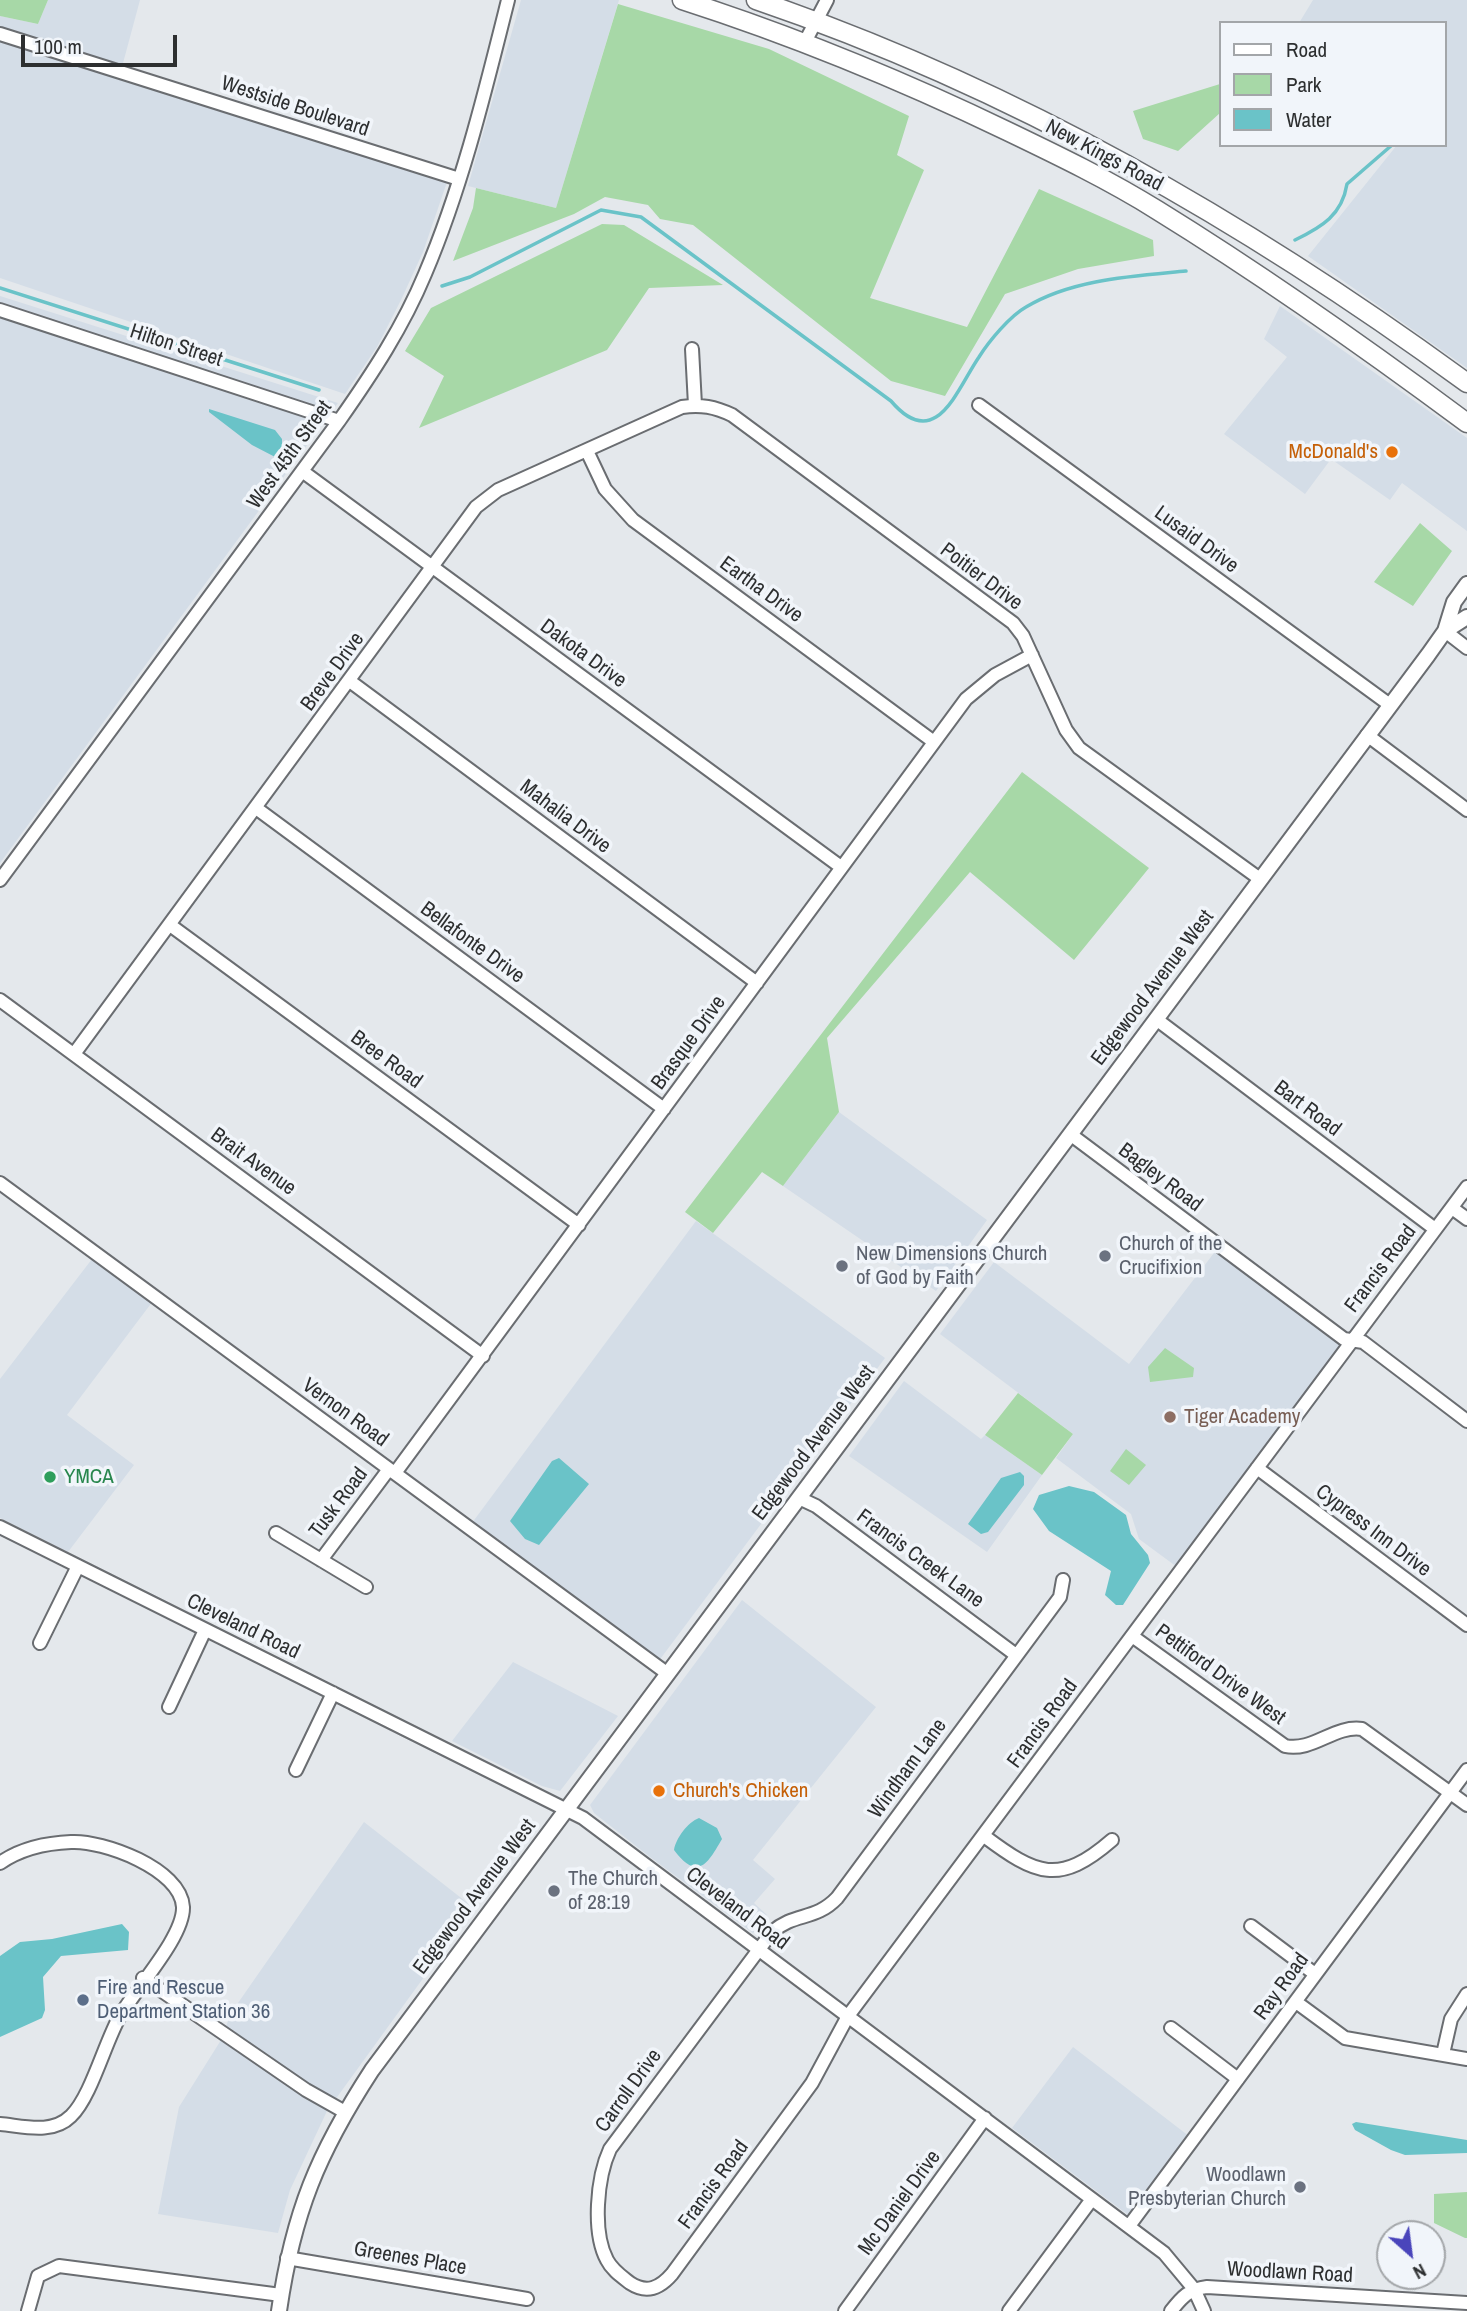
<!DOCTYPE html>
<style>
body{margin:0}
#map{position:relative;width:1467px;height:2311px;overflow:hidden;background:#e4e8ec;font-family:"Archivo Narrow",sans-serif}
canvas{display:block}
.legend{position:absolute;left:1219px;top:21px;width:228px;height:126px;box-sizing:border-box;background:#f1f5fa;border:2px solid #a3a6a9;margin:0;padding:9px 12px;list-style:none;font-size:21px;color:#2d2f30}
.legend li{display:flex;align-items:center;gap:14px;height:35px}
.legend b{width:35px;border:2px solid #a3a6a9}
.north{position:absolute;left:1376px;top:2220px;width:70px;height:70px;box-sizing:border-box;background:#f1f5fa;border:2px solid #a3a6a9;border-radius:50%;rotate:152deg;font-size:19px;font-weight:700;line-height:28px;text-align:center;color:#2d2f30}
.north::after{content:'';display:block;margin:auto;width:24px;height:32px;background:#4a45bb;clip-path:polygon(50% 0,100% 100%,50% 72%,0 100%)}
.scale{position:absolute;left:21px;top:35px;width:156px;height:32px;box-sizing:border-box;border:4px solid #2d2f30;border-top:0;padding-left:9px;font-size:21px;line-height:24px;white-space:nowrap;color:#2d2f30;-webkit-text-stroke:5px #f1f5fa;paint-order:stroke}
</style>
<div id="map">
<canvas width="1467" height="2311"></canvas>
<ul class="legend">
<li><b style="height:9px;background:#fff"></b>Road</li>
<li><b style="height:19px;background:#a7d8a7"></b>Park</li>
<li><b style="height:19px;background:#6ac3c8"></b>Water</li>
</ul>
<div class="north">N</div>
<div class="scale">100 m</div>
</div>
<script>
const g = document.querySelector('canvas').getContext('2d');
g.lineJoin = 'round';
function fillPath(path, color) {
  g.fillStyle = color;
  g.fill(path, 'evenodd');
}
function trace(path, color, width, dash) {
  g.strokeStyle = color;
  g.lineWidth = width;
  g.lineCap = dash ? 'butt' : 'round';
  g.setLineDash(dash || []);
  g.stroke(path);
}
function write(font, color, halo, rows, align = 'center') {
  g.font = font + ' "Archivo Narrow",sans-serif';
  g.lineWidth = 7;
  g.setLineDash([]);
  g.textBaseline = 'middle';
  g.strokeStyle = halo;
  g.fillStyle = color;
  for (const [text, x, y, turn = 0] of rows) {
    g.save();
    g.translate(x, y);
    g.rotate((+turn || 0) * Math.PI / 180);
    g.textAlign = isNaN(turn) ? turn : align;
    if (halo) g.strokeText(text, 0, 0);
    g.fillText(text, 0, 0);
    g.restore();
  }
}
fillPath(new Path2D(`
 M 48,0 L 140,0 L 119,78 L 447,182 L 423,252 L 401,300 L 377,347 L 345,394 L 0,278 L 0,16 L 38,24 Z
 M 521,0 L 619,0 L 556,208 L 468,186 Z
 M 1313,0 L 1467,0 L 1467,368 L 1308,256 L 1397,145 L 1444,145 L 1444,23 L 1299,23 Z
 M 0,296 L 338,403 L 0,863 Z
 M 1280,306 L 1467,438 L 1467,531 L 1402,483 L 1390,500 L 1331,459 L 1305,494 L 1224,434 L 1287,357 L 1264,339 Z
 M 839,1112 L 987,1220 L 936,1291 L 783,1186 Z
 M 696,1221 L 885,1358 L 652,1670 L 466,1531 Z
 M 1217,1249 L 1343,1345 L 1177,1567 L 1139,1539 L 1131,1514 L 1056,1458 L 1073,1434 L 940,1334 L 994,1262 L 1129,1364 Z
 M 92,1259 L 153,1301 L 67,1415 L 134,1465 L 68,1552 L 0,1518 L 0,1379 Z
 M 904,1381 L 981,1439 L 985,1435 L 1042,1475 L 987,1552 L 849,1456 Z
 M 742,1600 L 876,1707 L 753,1860 L 775,1879 L 754,1903 L 767,1915 L 753,1933 L 650,1857 L 594,1813 L 590,1805 Z
 M 513,1662 L 618,1716 L 560,1791 L 542,1786 L 452,1741 Z
 M 364,1822 L 474,1908 L 327,2111 L 290,2190 L 278,2233 L 158,2214 L 179,2107 L 221,2040 L 231,2013 Z
 M 1073,2047 L 1198,2143 L 1139,2223 L 1012,2128 Z`), '#d4dde7');
fillPath(new Path2D(`
 M 0,0 L 48,0 L 38,24 L 0,16 Z
 M 618,4 L 769,49 L 909,116 L 897,155 L 924,170 L 870,298 L 967,327 L 1039,189 L 1153,240 L 1154,256 L 1078,269 L 1005,294 L 945,396 L 891,381 L 693,225 L 660,219 L 648,205 L 605,197 L 574,214 L 453,261 L 473,208 L 476,188 L 556,208 Z
 M 1220,84 L 1220,113 L 1178,151 L 1143,139 L 1133,111 Z
 M 602,224 L 624,225 L 723,285 L 649,288 L 607,350 L 419,428 L 444,376 L 405,351 L 431,308 Z
 M 1420,523 L 1452,551 L 1413,606 L 1374,582 Z
 M 1022,772 L 1149,868 L 1074,960 L 970,872 L 827,1038 L 839,1112 L 783,1186 L 762,1172 L 713,1233 L 685,1212 Z
 M 1165,1348 L 1194,1368 L 1193,1377 L 1150,1382 L 1148,1367 Z
 M 1018,1393 L 1073,1434 L 1042,1475 L 985,1435 Z
 M 1126,1449 L 1146,1465 L 1129,1485 L 1110,1471 Z
 M 1467,2192 L 1467,2238 L 1465,2238 L 1434,2223 L 1434,2194 Z`), '#a7d8a7');
fillPath(new Path2D(`
 M 209,409 L 275,430 L 282,439 L 282,455 L 277,458 L 252,445 L 209,412 Z
 M 559,1458 L 589,1484 L 539,1545 L 525,1539 L 510,1521 L 552,1461 Z
 M 1020,1472 L 1024,1476 L 1024,1485 L 988,1532 L 981,1534 L 968,1524 L 1001,1478 Z
 M 1069,1486 L 1094,1492 L 1126,1515 L 1131,1534 L 1148,1555 L 1150,1563 L 1123,1605 L 1116,1605 L 1105,1595 L 1111,1571 L 1049,1531 L 1033,1509 L 1039,1495 Z
 M 699,1818 L 717,1828 L 722,1839 C 708,1863 698,1882 674,1850 C 676,1838 688,1822 699,1818 Z
 M 122,1924 L 129,1932 L 128,1950 L 61,1956 L 43,1977 L 45,2010 L 42,2018 L 0,2037 L 0,1956 L 20,1942 L 52,1939 Z
 M 1356,2122 L 1467,2140 L 1467,2153 L 1405,2155 L 1391,2150 L 1355,2130 L 1352,2124 Z`), '#6ac3c8');
trace(new Path2D(`
 M 1295,240 C 1322,227 1342,215 1347,184 L 1392,145
 M 442,286 L 470,277 L 601,210 L 641,217 L 891,401 C 936,454 957,389 979,357 C 989,341 1010,316 1026,307 C 1072,279 1134,276 1186,271
 M 0,288 L 319,390`), '#6ac3c8', 3.5);
const minor = new Path2D(`
 M 0,34 L 459,179
 M 805,42 L 827,0
 M 0,310 L 339,421
 M 692,349 L 695,405
 M 979,405 L 1390,705
 M 587,451 L 605,489 L 633,520 L 934,742
 M 302,471 L 841,867
 M 1445,631 L 1467,648
 M 351,682 L 757,983
 M 1367,735 L 1467,810
 M 256,808 L 664,1109
 M 0,880 L 339,421 C 372,374 403,327 425,274 C 462,187 485,92 508,0
 M 170,925 L 579,1225
 M 0,1000 L 483,1356
 M 1156,1019 L 1435,1229
 M 74,1054 L 476,507 L 498,490 L 682,407 C 701,404 715,407 732,415 L 1013,623 L 1023,636 L 1066,730 L 1079,748 L 1260,879
 M 1070,1134 L 1344,1339 L 1363,1342 L 1467,1421
 M 0,1183 L 668,1674
 M 1452,1208 L 1467,1219
 M 1257,1468 L 1467,1625
 M 395,1473 L 966,699 L 995,675 L 1032,655
 M 799,1498 L 816,1506 L 1016,1655
 M 0,1527 L 583,1818 L 1164,2253 L 1194,2289 L 1204,2311
 M 276,1533 L 366,1587
 M 321,1560 L 389,1469
 M 1063,1580 L 1060,1597 L 837,1898 C 815,1921 795,1912 772,1932 L 610,2149 C 597,2177 592,2232 607,2260 C 612,2270 621,2276 630,2283 C 647,2294 660,2288 672,2274 L 812,2083 L 848,2016 L 1467,1187
 M 1132,1636 L 1285,1746 C 1313,1752 1334,1725 1362,1729 L 1467,1805
 M 40,1643 L 78,1566
 M 169,1707 L 205,1630
 M 296,1770 L 333,1693
 M 984,1836 C 1036,1875 1059,1886 1112,1840
 M 0,1863 C 20,1849 47,1843 71,1842 C 103,1840 181,1869 183,1907 C 184,1937 136,1988 120,2016 C 105,2042 91,2097 71,2116 C 52,2135 23,2126 0,2124
 M 1251,1926 L 1315,1974
 M 143,1978 L 306,2090 L 345,2112
 M 1296,2002 L 1345,2038 L 1467,2059
 M 1171,2028 L 1238,2079
 M 1443,2054 L 1451,2019 L 1467,1994
 M 1129,2226 L 1467,1770
 M 287,2258 L 527,2299
 M 28,2311 L 38,2276 L 59,2266 L 281,2295
 M 845,2311 L 985,2118
 M 1009,2311 L 1092,2199
 M 1171,2311 C 1182,2297 1189,2289 1207,2287 L 1467,2303`);
const major = new Path2D(`
 M 1445,631 L 1467,617
 M 279,2311 C 293,2213 318,2153 372,2070 L 1428,655 L 1445,631 L 1454,602 L 1467,584`);
const highway = new Path2D(`
 M 682,0 C 794,36 901,80 1007,131 C 1057,155 1109,180 1157,210 C 1264,276 1366,348 1467,423
 M 756,0 C 1014,88 1248,223 1467,383`);
trace(minor, '#6a6d71', 16);
trace(major, '#6a6d71', 18);
trace(highway, '#6a6d71', 21);
trace(minor, '#fff', 12);
trace(major, '#fff', 14);
trace(highway, '#fff', 18);
for (const [x, y, r, color] of [
 [1392,452,7,"#e8710a"],
 [1105,1256,7,"#6b7280"],
 [842,1266,7,"#6b7280"],
 [1170,1417,7,"#8d6e63"],
 [50,1477,7,"#2e9e5b"],
 [659,1791,7,"#e8710a"],
 [554,1891,7,"#6b7280"],
 [83,2000,7,"#5c6f8a"],
 [1300,2187,7,"#6b7280"]
]) {
  const dot = new Path2D();
  dot.arc(x, y, r, 0, 2 * Math.PI);
  g.fillStyle = color;
  g.fill(dot);
  trace(dot, '#f1f5fa', 2.5);
}
write('21px', '#2d2f30', '#f1f5fa', [
 ["Westside Boulevard",295,107,18],
 ["New Kings Road",1104,156,28],
 ["Hilton Street",176,346,18],
 ["West 45th Street",290,455,-54],
 ["Lusaid Drive",1196,540,36],
 ["Poitier Drive",981,577,37],
 ["Eartha Drive",761,590,36],
 ["Dakota Drive",583,654,36],
 ["Breve Drive",333,672,-54],
 ["Mahalia Drive",565,817,37],
 ["Bellafonte Drive",472,943,36],
 ["Edgewood Avenue West",1153,988,-53],
 ["Brasque Drive",689,1043,-54],
 ["Bree Road",386,1060,36],
 ["Bart Road",1307,1109,37],
 ["Brait Avenue",253,1162,36],
 ["Bagley Road",1160,1178,37],
 ["Francis Road",1381,1269,-53],
 ["Vernon Road",345,1413,36],
 ["Edgewood Avenue West",814,1443,-53],
 ["Tusk Road",339,1503,-53],
 ["Cypress Inn Drive",1373,1531,37],
 ["Francis Creek Lane",920,1559,36],
 ["Cleveland Road",243,1627,26],
 ["Pettiford Drive West",1220,1675,36],
 ["Francis Road",1043,1724,-54],
 ["Windham Lane",908,1769,-54],
 ["Edgewood Avenue West",475,1897,-53],
 ["Cleveland Road",737,1909,37],
 ["Ray Road",1282,1987,-54],
 ["Carroll Drive",629,2091,-54],
 ["Francis Road",714,2185,-54],
 ["Mc Daniel Drive",900,2203,-54],
 ["Greenes Place",410,2259,10],
 ["Woodlawn Road",1290,2273,3]
]);
write('21px', '#c56008', '#f1f5fa', [
 ["McDonald's",1378,452],
 ["Church's Chicken",673,1791,"left"]
], 'right');
write('21px', '#5b616d', '#f1f5fa', [
 ["Church of the",1119,1244],
 ["Crucifixion",1119,1268],
 ["New Dimensions Church",856,1254],
 ["of God by Faith",856,1278],
 ["The Church",568,1879],
 ["of 28:19",568,1903],
 ["Woodlawn",1286,2175,"right"],
 ["Presbyterian Church",1286,2199,"right"]
], 'left');
write('21px', '#785e54', '#f1f5fa', [
 ["Tiger Academy",1184,1417]
], 'left');
write('21px', '#27864d', '#f1f5fa', [
 ["YMCA",64,1477]
], 'left');
write('21px', '#4e5e75', '#f1f5fa', [
 ["Fire and Rescue",97,1988],
 ["Department Station 36",97,2012]
], 'left');
</script>
